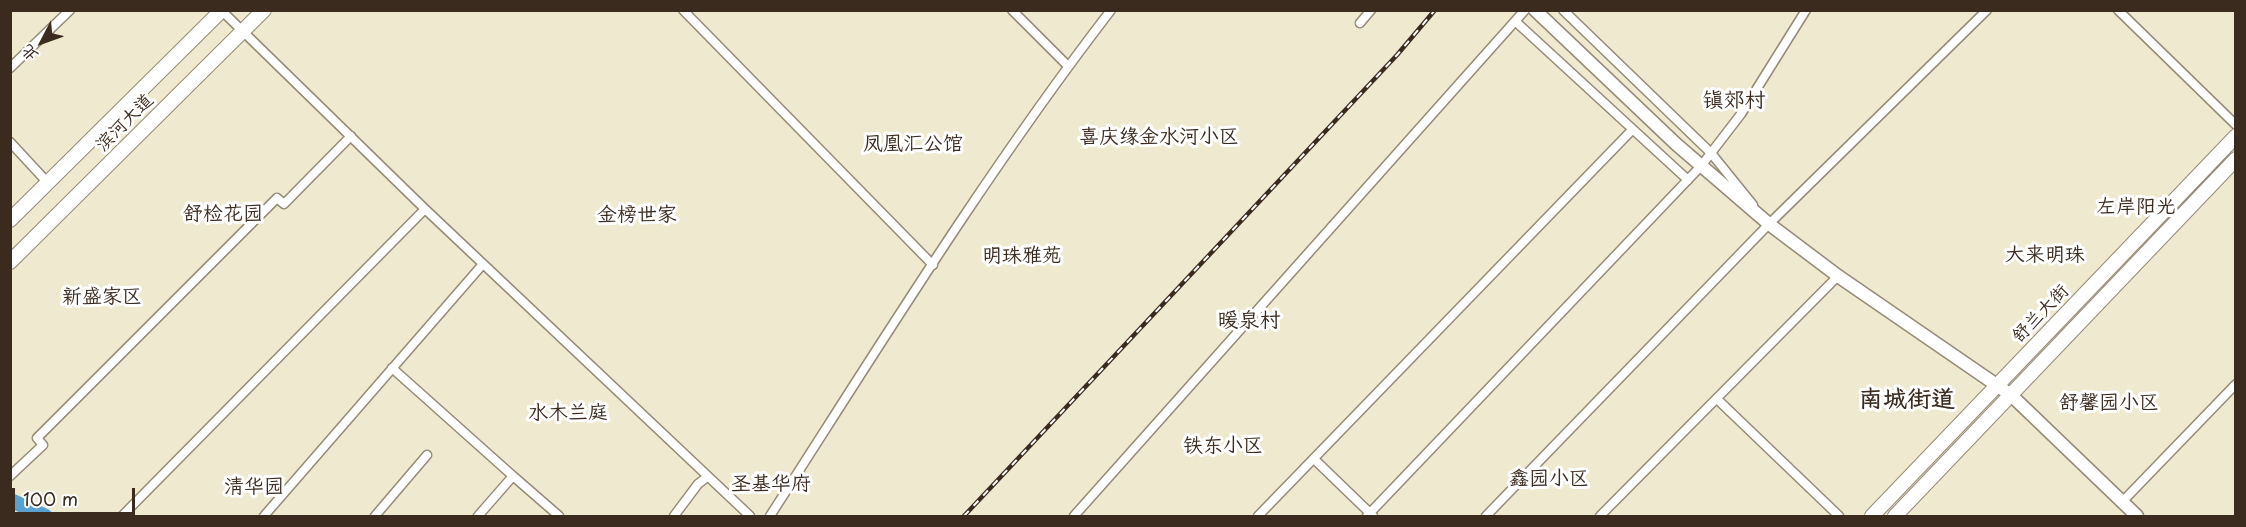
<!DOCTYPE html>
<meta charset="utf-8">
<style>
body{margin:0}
#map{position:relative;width:2246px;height:527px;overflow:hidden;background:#efe9d0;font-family:"Playpen Sans","LXGW WenKai TC",sans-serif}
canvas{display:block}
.frame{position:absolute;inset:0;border:12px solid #3b2a1e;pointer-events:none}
.north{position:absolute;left:12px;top:12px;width:60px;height:60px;-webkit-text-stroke:4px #fff;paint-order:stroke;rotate:229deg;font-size:16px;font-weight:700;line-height:24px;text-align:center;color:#3b2a1e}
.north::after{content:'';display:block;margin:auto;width:21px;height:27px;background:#3b2a1e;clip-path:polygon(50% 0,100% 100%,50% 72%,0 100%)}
.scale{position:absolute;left:12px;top:488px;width:123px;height:27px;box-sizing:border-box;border:3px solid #3b2a1e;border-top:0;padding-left:8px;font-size:18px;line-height:21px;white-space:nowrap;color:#3b2a1e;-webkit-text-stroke:4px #fff;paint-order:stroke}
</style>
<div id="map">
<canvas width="2246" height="527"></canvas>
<div class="frame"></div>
<div class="north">北</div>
<div class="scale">100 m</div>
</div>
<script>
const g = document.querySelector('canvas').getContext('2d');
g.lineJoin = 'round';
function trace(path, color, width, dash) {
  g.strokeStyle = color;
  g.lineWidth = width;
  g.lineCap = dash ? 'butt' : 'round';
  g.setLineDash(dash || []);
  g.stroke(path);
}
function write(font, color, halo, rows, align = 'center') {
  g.font = font + ' "Playpen Sans","LXGW WenKai TC",sans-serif';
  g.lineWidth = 6;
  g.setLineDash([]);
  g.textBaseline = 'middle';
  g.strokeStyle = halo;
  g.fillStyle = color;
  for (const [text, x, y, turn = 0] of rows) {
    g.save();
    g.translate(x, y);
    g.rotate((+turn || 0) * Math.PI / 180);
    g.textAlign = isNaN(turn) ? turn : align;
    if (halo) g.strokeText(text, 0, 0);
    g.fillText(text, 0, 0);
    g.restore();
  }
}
trace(new Path2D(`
 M 10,500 L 45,516`), '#59a2d0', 15);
const minor = new Path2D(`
 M 683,10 L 933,265
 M 1012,10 L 1068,66
 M 1563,10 L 1711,153 L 1753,205
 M 2118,10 L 2236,125
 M 222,11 L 425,209 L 750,516
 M 1515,21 L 1688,180
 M 1360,23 L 1371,10
 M 10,68 L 70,10
 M 10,142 L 48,183
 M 392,368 L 513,476
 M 1717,399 L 1839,516
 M 1314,459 L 1373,516
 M 10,476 L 43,445 L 37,438 L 277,198 L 284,204 L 351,136
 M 2122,502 L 2236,384
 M 122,516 L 425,209
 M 264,516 L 483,264
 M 375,516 L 427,455
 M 478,516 L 513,476 L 559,516
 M 674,516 L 698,484 L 707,477
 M 770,516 C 880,345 987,171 1111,10
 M 1074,516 L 1525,10
 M 1258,516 L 1632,130
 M 1367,516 L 1701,166 L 1741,114 L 1806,10
 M 1486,516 L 1769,224 L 1987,10
 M 1600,516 L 1838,276`);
const secondary = new Path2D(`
 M 1535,10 L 1676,144 L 1769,224 L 1838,276 L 2011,395 L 2137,516`);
const primary = new Path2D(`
 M 10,220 L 222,10
 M 10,262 L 264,10
 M 1872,516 L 2236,136
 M 1895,516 L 2236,159`);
trace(minor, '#958a77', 11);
trace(secondary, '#958a77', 15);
trace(primary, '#958a77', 16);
trace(minor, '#fff', 8);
trace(secondary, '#fff', 12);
trace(primary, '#fff', 14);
const rail = new Path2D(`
 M 964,516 L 1397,55 L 1435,10`);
trace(rail, '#3b2a1e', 4.5);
trace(rail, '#fff', 2, [7]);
write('18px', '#3b2a1e', '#fff', [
 ["滨河大道",125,123,-45],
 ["舒兰大街",2041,314,-46]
]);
write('20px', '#3b2a1e', '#fff', [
 ["喜庆缘金水河小区",1159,137],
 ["凤凰汇公馆",913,144],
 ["左岸阳光",2136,207],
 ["舒检花园",223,214],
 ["金榜世家",637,215],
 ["大来明珠",2045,255],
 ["明珠雅苑",1022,256],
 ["新盛家区",102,297],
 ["舒馨园小区",2109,403],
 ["水木兰庭",568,413],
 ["铁东小区",1223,446],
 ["鑫园小区",1549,479],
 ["圣基华府",771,484],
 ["清华园",254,487]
]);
write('21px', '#3b2a1e', '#fff', [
 ["镇郊村",1734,101],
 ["暖泉村",1249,321]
]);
write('bold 24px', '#3b2a1e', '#fff', [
 ["南城街道",1907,400]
]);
</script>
